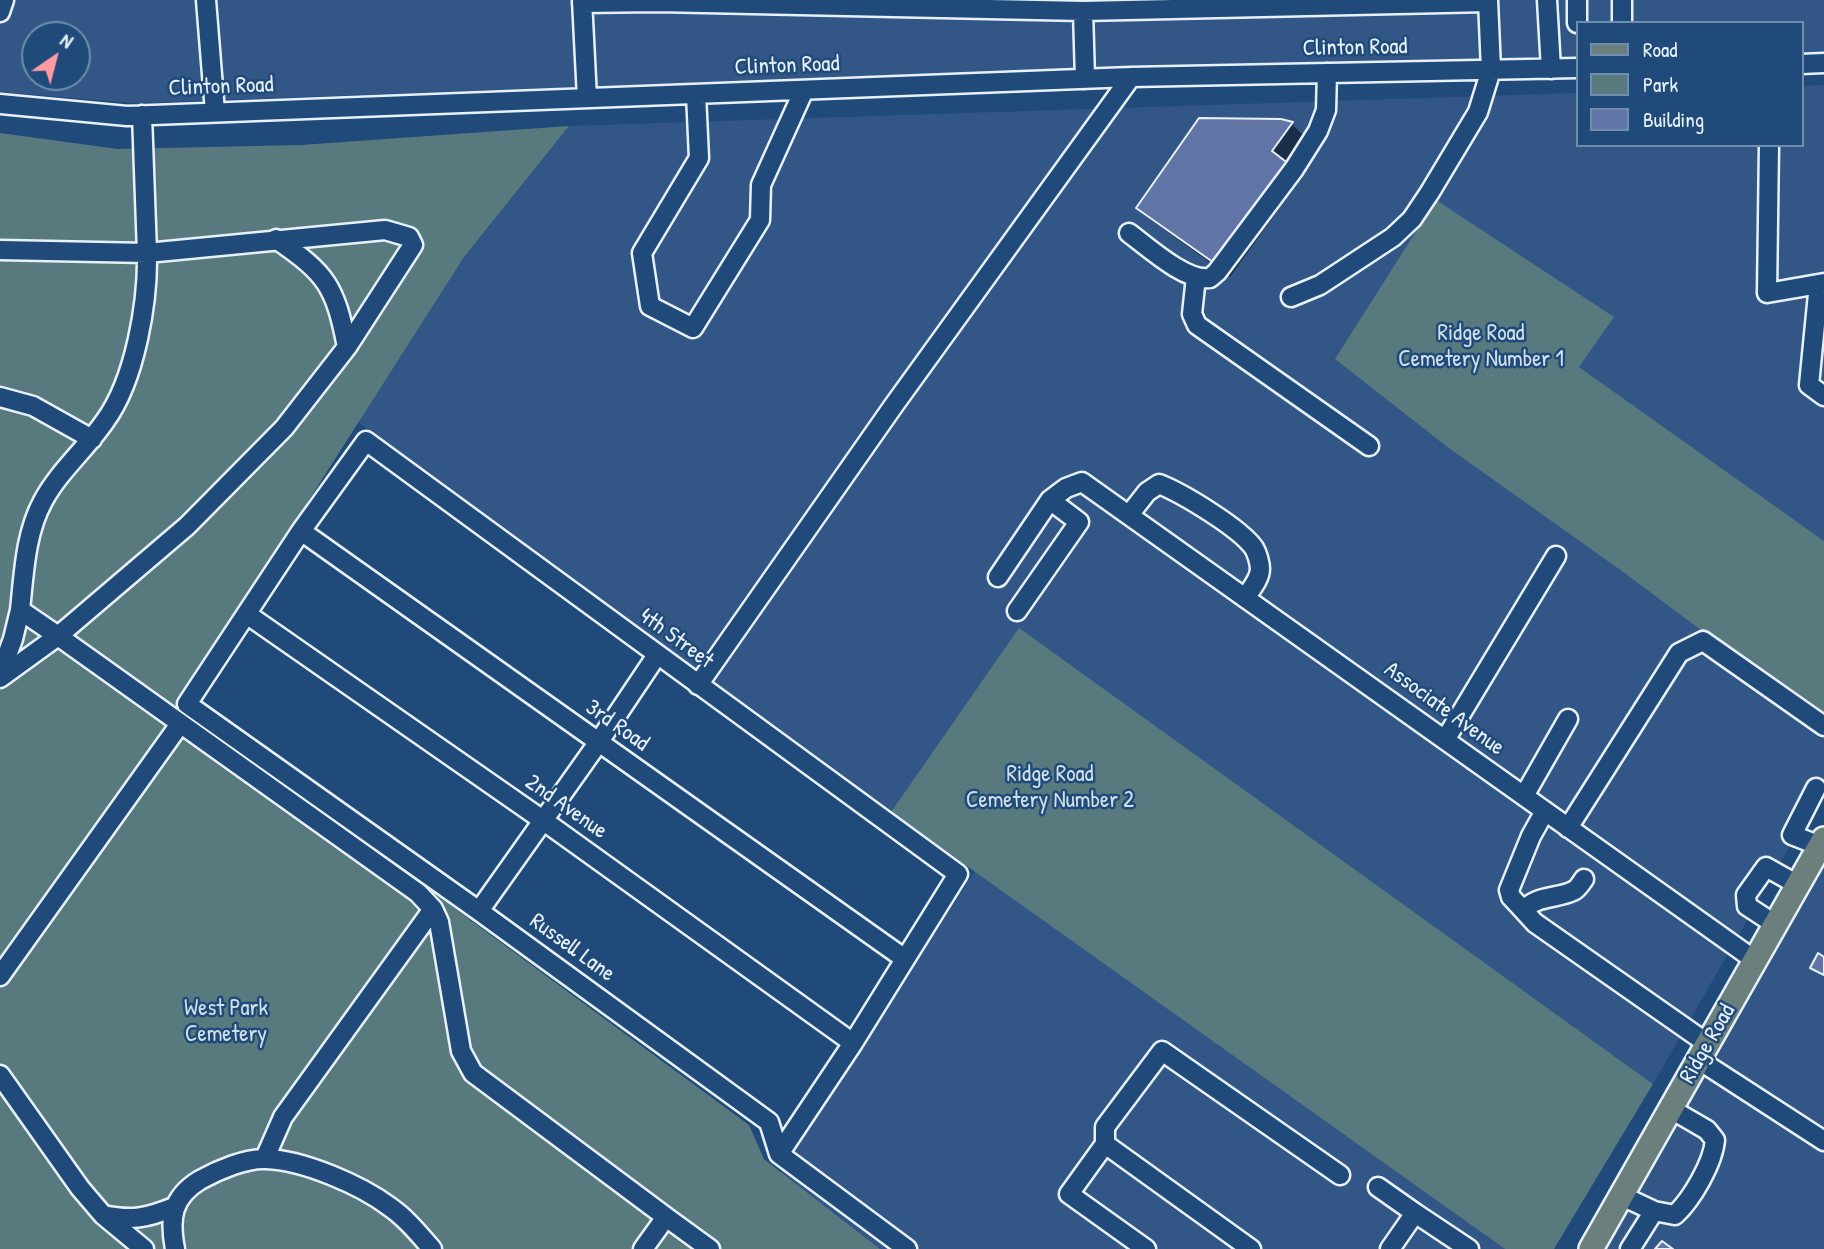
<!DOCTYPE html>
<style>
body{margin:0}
#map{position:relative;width:1824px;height:1249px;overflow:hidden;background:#1f4a7a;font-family:"Patrick Hand",sans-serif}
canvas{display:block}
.legend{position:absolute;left:1576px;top:21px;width:228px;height:126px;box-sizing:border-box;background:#1f4a7a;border:2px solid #6f8dac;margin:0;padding:9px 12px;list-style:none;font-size:21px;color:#e8f1f8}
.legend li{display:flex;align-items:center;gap:14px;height:35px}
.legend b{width:35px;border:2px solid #6f8dac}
.north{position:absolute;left:21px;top:21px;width:70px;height:70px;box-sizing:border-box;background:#1f4a7a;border:2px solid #6f8dac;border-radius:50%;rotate:35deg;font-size:19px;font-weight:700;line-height:28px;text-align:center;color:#e8f1f8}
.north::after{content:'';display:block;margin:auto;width:24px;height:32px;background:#ff9aa2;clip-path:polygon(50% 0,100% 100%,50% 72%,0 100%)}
</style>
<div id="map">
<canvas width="1824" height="1249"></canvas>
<ul class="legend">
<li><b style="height:9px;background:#6b7f7c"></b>Road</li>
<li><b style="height:19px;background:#587a7f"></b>Park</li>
<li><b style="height:19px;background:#6075a6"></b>Building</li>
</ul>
<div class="north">N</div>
</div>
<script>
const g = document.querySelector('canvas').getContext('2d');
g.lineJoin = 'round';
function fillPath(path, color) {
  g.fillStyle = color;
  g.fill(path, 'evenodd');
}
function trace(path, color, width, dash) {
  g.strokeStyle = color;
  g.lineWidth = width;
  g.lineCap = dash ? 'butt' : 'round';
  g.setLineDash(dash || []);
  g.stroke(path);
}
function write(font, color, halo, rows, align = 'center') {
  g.font = font + ' "Patrick Hand",sans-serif';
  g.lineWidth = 5;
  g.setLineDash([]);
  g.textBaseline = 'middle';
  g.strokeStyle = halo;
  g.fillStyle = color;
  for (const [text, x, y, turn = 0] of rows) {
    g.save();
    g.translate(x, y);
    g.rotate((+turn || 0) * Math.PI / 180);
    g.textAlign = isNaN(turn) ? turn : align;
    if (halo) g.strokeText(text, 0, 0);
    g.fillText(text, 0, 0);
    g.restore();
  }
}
fillPath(new Path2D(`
 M 0,0 L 1824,0 L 1824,53 L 1801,53 L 1801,23 L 1577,23 L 1577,59 L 941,74 L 135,103 L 0,92 ZM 35,35 L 77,35 L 77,77 L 35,77 Z
 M 1824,85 L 1824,541 L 1579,367 L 1614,317 L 1335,359 L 1446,446 L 1623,572 L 1824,722 L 1824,787 L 1653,1084 L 1019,629 L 891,812 L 358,422 L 464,257 L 569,126 L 1577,93 L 1577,145 L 1801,145 L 1801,86 Z
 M 1824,839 L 1824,1249 L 1591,1249 Z
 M 975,871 L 1505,1249 L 880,1249 L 781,1172 Z`), '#325787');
fillPath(new Path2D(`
 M 569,126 L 464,257 L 178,705 L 749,1125 L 764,1159 L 880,1249 L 0,1249 L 0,133 L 118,149 L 301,145 Z
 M 1436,200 L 1614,317 L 1579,367 L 1824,541 L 1824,722 L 1623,572 L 1446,446 L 1335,359 Z
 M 1019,628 L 1653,1084 L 1554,1249 L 1505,1249 L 891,812 Z`), '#587a7f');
fillPath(new Path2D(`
 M 1280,120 L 1292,124 L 1305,137 L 1286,163 L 1301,178 L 1230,277 L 1151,220 L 1138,208 Z`), '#0007');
const building = new Path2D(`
 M 1199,118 L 1281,119 L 1293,122 L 1272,151 L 1289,164 L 1217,265 L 1136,208 Z
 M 1818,953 L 1824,957 L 1824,975 L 1810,968 Z
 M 1662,1241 L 1673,1249 L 1655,1249 Z`);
fillPath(building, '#6075a6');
trace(building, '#e8f1f8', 2);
const minor = new Path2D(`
 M 206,0 L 215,112
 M 582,0 L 587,98
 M 1547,0 L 1551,69
 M 1577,0 L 1577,23
 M 1622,0 L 1622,23
 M 582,3 L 657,2 L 1083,11 L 1488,2
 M 1083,11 L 1085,79
 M 0,12 L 4,0
 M 1801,64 L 1824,63
 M 696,94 L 699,158 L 642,253 L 650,306 L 693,328 L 760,220 L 761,185 L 804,90
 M 0,104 L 127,116 L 1131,77 L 1577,68
 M 1769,145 L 1767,293 L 1824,283
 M 1129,233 C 1148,247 1186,282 1210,278 L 1217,272 L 1294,169 L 1318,131 L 1326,110 L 1327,73
 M 276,239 C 327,274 335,286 347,347
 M 0,250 L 147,253 L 142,115
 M 1196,277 L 1192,314 L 1197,325 L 1369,446
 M 1819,284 L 1809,385 L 1824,396
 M 1291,297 L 1320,285 L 1393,237 L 1412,219 L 1430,192 L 1478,112 L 1491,70 L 1488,0
 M 0,397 L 33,406 L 92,439
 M 1129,515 L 1147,492 L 1159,484 C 1182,493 1240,528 1254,548 C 1257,553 1260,563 1260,569 C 1260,579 1251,589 1245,598
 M 301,531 L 905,959
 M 998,577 L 1050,500 L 1066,488 L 1082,482 L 1756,961
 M 20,610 C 24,574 25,534 43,501 C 59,471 86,449 105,421 C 135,380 148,303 147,253 L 385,230 L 409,237 L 413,245 L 347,347 L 284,428 L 187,526 L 58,636 L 418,893 L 433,909
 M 1017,611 L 1079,522 L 1050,500
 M 248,615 L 544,821 L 853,1043
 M 0,674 L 13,639 L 20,610 L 58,636 L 0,678
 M 698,685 L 894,405 L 1131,77
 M 1445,740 L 1556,556
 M 1816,788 L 1792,835 L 1820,846
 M 1524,796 L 1568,719
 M 1568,828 L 1679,653 L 1703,641 L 1824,726
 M 1584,879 C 1581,883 1578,889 1573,891 C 1557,899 1535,895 1524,911 L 1535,923 L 1708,1044
 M 479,911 L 598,743 L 657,655
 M 1524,911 L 1511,897 L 1509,890 L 1531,836 L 1545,811
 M 1776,925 L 1747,906 L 1746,895 L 1766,867 L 1798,885
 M 0,976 L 180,724
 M 1699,1060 L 1824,1141
 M 0,1075 L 80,1188 L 103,1215
 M 1105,1144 L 1105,1127 L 1162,1051 L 1340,1175
 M 779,1154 L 853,1043 L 958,874 L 366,441 L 301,531 L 187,704 L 479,911 L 769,1122 L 779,1154 L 907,1249
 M 265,1158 L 283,1117 L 433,909 L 439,922 L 461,1051 L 473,1073 L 666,1217
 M 1378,1187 L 1415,1213
 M 1622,1196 L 1654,1211 L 1675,1215 C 1692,1199 1713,1163 1715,1140 L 1707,1130 L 1671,1109
 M 144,1249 L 103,1215 C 132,1221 147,1218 174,1207
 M 175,1249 C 169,1218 172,1197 200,1180 C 218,1170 246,1158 266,1159 C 303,1160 361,1185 390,1207 C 406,1218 419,1234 432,1249
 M 643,1249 L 666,1217 L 710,1249
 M 1146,1249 L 1069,1194 L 1105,1144 L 1251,1249
 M 1390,1249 L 1415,1213 L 1469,1249
 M 1630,1249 L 1654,1211`);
const major = new Path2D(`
 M 1591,1249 L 1824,839`);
trace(minor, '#e8f1f8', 23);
trace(major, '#e8f1f8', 28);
trace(minor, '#1f4a7a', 18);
trace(major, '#6b7f7c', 23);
write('23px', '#e8f1f8', '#1f4a7a', [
 ["Clinton Road",1355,48,-1],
 ["Clinton Road",787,66,-2],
 ["Clinton Road",221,87,-2],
 ["4th Street",676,639,36],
 ["Associate Avenue",1444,709,36],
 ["3rd Road",617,726,35],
 ["2nd Avenue",566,807,35],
 ["Russell Lane",572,948,36],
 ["Ridge Road",1708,1044,-60]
]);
write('23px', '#d2dfe6', '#1f4a7a', [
 ["Ridge Road",1481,334],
 ["Cemetery Number 1",1481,360],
 ["Ridge Road",1050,775],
 ["Cemetery Number 2",1050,801],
 ["West Park",226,1009],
 ["Cemetery",226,1035]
]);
</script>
